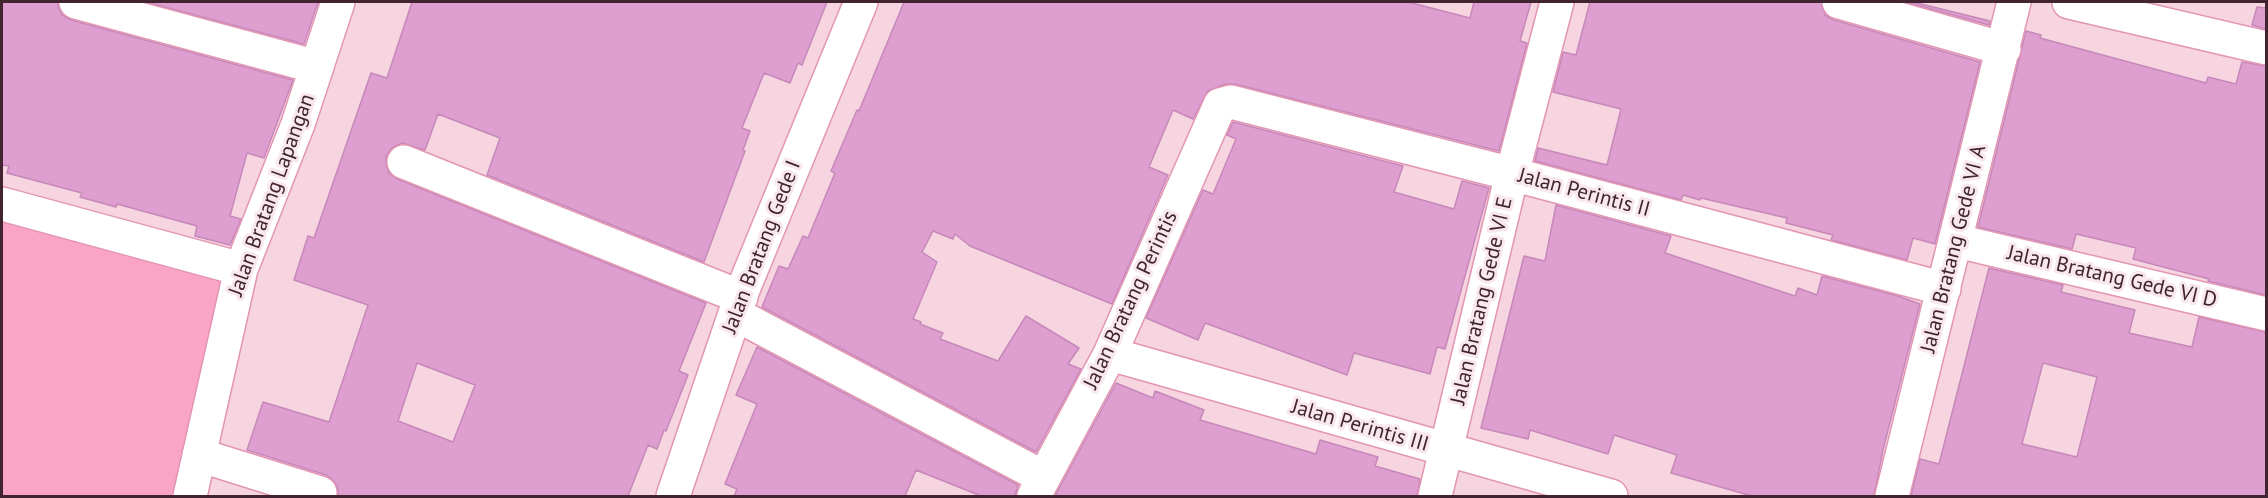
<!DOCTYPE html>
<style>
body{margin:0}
#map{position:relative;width:2268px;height:498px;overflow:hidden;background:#f6d4e0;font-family:"PT Sans",sans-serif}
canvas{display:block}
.frame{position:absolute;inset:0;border:3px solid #422430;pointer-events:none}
</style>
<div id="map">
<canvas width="2268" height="498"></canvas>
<div class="frame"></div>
</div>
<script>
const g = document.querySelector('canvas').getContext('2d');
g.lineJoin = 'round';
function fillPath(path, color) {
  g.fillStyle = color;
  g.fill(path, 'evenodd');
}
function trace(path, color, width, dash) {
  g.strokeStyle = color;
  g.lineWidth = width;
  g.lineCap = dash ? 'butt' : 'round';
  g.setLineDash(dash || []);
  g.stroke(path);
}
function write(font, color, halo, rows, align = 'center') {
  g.font = font + ' "PT Sans",sans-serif';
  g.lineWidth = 6;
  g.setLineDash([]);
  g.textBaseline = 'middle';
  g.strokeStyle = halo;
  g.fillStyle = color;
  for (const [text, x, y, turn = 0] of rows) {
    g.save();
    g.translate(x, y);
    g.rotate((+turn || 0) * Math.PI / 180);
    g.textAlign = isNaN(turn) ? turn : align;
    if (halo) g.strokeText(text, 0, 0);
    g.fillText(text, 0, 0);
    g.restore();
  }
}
fillPath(new Path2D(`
 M 2,207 L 235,269 L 173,496 L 2,496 Z`), '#faa4c6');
const building = new Path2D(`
 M 2,2 L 58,2 L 58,7 L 62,15 L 71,20 L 293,80 L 264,158 L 247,153 L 230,216 L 241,219 L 230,245 L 195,236 L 197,226 L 117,204 L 116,207 L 80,197 L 82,193 L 7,173 L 9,166 L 2,165 Z
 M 146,2 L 318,2 L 304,44 Z
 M 412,2 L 827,2 L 802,65 L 798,63 L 790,83 L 764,73 L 742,128 L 750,131 L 743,150 L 745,151 L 704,262 L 487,175 L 500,138 L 438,114 L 425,150 L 402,143 L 392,148 L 386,156 L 386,165 L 389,173 L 397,179 L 706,303 L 679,371 L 688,375 L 666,431 L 664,430 L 657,449 L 648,445 L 628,496 L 338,496 L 338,488 L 334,481 L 326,475 L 247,450 L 263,402 L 329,422 L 368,305 L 294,280 L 308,236 L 314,238 L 371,73 L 387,78 ZM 417,363 L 475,385 L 453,442 L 398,421 Z
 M 904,2 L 1408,2 L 1470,18 L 1474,2 L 1531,2 L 1520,41 L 1527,43 L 1499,151 L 1235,84 L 1226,84 L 1208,91 L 1193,119 L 1173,110 L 1149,167 L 1168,175 L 1112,304 L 970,246 L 955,234 L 953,239 L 933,231 L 922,252 L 937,262 L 913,319 L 921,322 L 920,324 L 943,333 L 940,339 L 998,361 L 1026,316 L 1079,348 L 1068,364 L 1081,369 L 1036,452 L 762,307 L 779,266 L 788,269 L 803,236 L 808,238 L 835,173 L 831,171 L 857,110 L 859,111 Z
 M 1590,2 L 1821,2 L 1825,15 L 1834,20 L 1980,62 L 1935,244 L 1913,238 L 1907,260 L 1831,240 L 1833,235 L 1786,223 L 1787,218 L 1701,198 L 1700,200 L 1683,195 L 1681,200 L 1535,161 L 1538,148 L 1607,165 L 1621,109 L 1553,92 L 1563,52 L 1576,55 Z
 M 1906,2 L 1913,2 L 1990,21 L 1989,25 Z
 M 2257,7 L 2266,8 L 2266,29 L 2252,25 Z
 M 2026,31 L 2041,35 L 2040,38 L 2206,83 L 2208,77 L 2236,84 L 2242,62 L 2266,66 L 2266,295 L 2208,281 L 2209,279 L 2133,259 L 2136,248 L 2076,234 L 2072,249 L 1978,227 Z
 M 1233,122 L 1403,166 L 1394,192 L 1454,209 L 1462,181 L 1489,188 L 1445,349 L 1437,347 L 1430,374 L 1354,353 L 1347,375 L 1205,323 L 1198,340 L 1146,318 L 1203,190 L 1213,194 L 1236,139 L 1227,135 Z
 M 1556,205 L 1671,236 L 1665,253 L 1795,296 L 1798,288 L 1817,295 L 1822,276 L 1898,296 L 1920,304 L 1883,450 L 1874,496 L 1752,496 L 1671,473 L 1677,455 L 1614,435 L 1608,454 L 1530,430 L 1528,439 L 1481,428 L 1524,256 L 1545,261 Z
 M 1989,268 L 2063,285 L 2061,292 L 2135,310 L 2129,333 L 2192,347 L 2199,317 L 2266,332 L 2266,496 L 1911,496 L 1920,459 L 1939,464 ZM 2043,363 L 2097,377 L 2077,457 L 2022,444 Z
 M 757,347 L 1018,485 L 1015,496 L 981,496 L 916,470 L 905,496 L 734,496 L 737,489 L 725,484 L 757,404 L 736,395 Z
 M 1116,383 L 1153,398 L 1155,391 L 1204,410 L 1200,420 L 1316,454 L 1320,440 L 1378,457 L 1375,466 L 1420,479 L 1417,496 L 1055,496 Z`);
fillPath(building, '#de9ed0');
trace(building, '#c688b9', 1.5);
const minor = new Path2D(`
 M 76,2 L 317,67
 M 1839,2 L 2004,49
 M 2069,2 L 2266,48
 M 404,162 L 741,297
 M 2,204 L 241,269
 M 1957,241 L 2266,314
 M 735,314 L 1043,477
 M 1110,354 L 1611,496
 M 199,455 L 320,493
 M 190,496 L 241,269 L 298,124 L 338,2
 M 673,496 L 744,287 L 861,2
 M 1034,496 L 1110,354 L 1220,105 L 1231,102 L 1512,174 L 1944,289
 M 1435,496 L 1512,174 L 1557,2
 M 1892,496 L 2014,2`);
trace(minor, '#e295b4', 36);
trace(minor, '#fff', 33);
write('21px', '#422430', '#f8e7ec', [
 ["Jalan Perintis II",1584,193,15],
 ["Jalan Bratang Lapangan",272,195,-70],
 ["Jalan Bratang Gede I",762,247,-69],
 ["Jalan Bratang Gede VI A",1954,249,-76],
 ["Jalan Bratang Gede VI D",2112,277,13],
 ["Jalan Bratang Perintis",1131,300,-65],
 ["Jalan Bratang Gede VI E",1482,301,-77],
 ["Jalan Perintis III",1360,426,16]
]);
</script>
